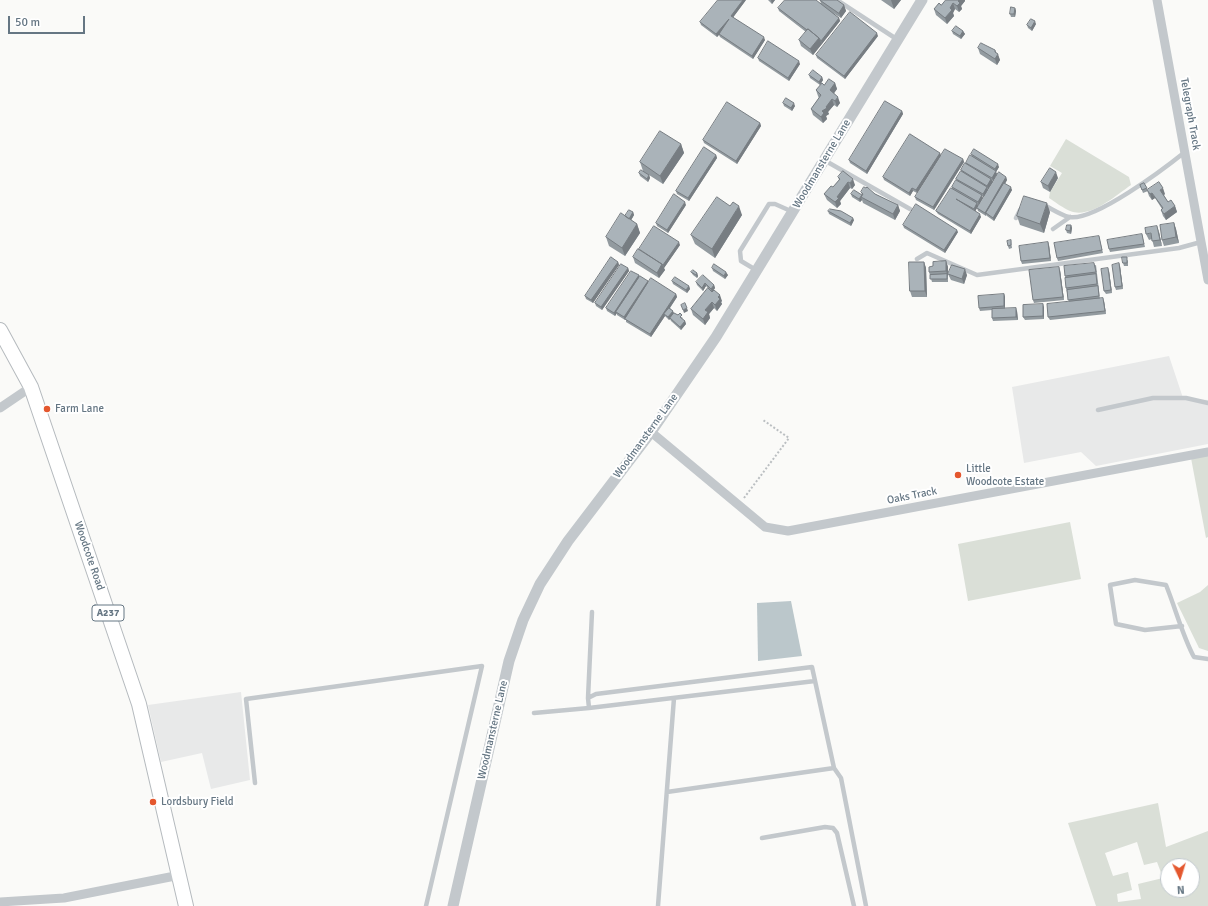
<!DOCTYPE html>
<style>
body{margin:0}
#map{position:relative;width:1208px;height:906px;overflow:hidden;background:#fafaf8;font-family:Signika,sans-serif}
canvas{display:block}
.north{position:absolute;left:1160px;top:858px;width:40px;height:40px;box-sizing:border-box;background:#fff;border:1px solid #c1c8cd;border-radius:50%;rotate:176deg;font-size:11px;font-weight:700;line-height:16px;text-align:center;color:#657683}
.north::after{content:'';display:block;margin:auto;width:14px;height:18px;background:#e4572e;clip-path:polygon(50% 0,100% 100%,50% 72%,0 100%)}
.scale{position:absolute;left:8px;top:16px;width:77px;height:18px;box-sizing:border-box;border:2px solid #657683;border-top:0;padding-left:5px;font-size:12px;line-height:14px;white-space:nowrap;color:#657683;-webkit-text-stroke:3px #fff;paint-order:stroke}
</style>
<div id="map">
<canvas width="1208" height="906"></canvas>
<div class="north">N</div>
<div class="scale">50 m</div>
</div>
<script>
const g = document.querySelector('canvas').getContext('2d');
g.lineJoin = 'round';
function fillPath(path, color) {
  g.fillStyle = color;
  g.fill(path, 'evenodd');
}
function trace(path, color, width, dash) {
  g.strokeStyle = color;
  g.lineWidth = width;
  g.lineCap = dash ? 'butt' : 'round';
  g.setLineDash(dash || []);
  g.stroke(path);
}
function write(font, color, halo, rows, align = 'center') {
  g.font = font + ' Signika,sans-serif';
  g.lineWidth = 4;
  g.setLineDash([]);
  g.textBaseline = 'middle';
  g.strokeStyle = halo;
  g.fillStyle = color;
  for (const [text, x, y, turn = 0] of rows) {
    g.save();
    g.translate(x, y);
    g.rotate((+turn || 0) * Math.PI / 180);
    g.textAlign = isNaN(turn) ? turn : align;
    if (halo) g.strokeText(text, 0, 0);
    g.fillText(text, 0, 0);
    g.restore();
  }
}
fillPath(new Path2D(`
 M 1169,356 L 1183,398 L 1208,400 L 1208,444 L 1096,466 L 1081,452 L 1024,463 L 1012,387 Z
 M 241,692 L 250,780 L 211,789 L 202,753 L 161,762 L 148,705 Z`), '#e8e9e9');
fillPath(new Path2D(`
 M 1066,139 L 1129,177 L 1131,185 C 1115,196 1090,219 1070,211 C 1063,208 1055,202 1049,198 L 1050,192 L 1062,173 L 1050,166 Z
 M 1208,455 L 1208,537 L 1206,538 L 1191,458 Z
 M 1070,522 L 1081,579 L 968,601 L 958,544 Z
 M 1208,585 L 1208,651 L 1199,648 L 1177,603 L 1200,592 Z
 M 1158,803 L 1166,847 L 1208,831 L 1208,906 L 1096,906 L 1068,823 ZM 1137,842 L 1144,865 L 1157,862 L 1163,878 L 1138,884 L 1141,899 L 1118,902 L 1117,894 L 1132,890 L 1128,872 L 1113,876 L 1105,853 ZM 1168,866 L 1192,866 L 1192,890 L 1168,890 Z`), '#dadfd7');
fillPath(new Path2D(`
 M 791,601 L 802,656 L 758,661 L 757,603 Z`), '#bbc7cb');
const primary = new Path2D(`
 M 0,330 L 31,387 L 139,704 L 186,906`);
trace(primary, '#b5babe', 16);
trace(new Path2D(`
 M 744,498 L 789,438 L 763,420`), '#bbbfc2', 2, [2, 2]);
trace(new Path2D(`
 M 837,0 L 898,40
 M 824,160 L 910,209
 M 1044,205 C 1052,209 1061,215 1069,217 C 1094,222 1165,168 1185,152
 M 1016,218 L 1020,210
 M 1053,229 L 1070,217
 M 917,259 L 927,253 L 977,275 L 1179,248 L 1201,242
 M 756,270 L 741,261 L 740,251 L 769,204 L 775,204 L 793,212
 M 1098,410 L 1153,398 L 1186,398 L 1208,403
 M 1182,626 L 1145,630 L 1116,624 L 1110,585 L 1135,580 L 1166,585 C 1175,607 1183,637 1194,657 L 1208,659
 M 815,681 L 589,708 L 588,698 L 596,694 L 812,667 L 834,768 L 841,778 L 866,906
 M 588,698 L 592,612
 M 534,713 L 589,708
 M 255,783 L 246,699 L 482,666 L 426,906
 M 667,792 L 834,768
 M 762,838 L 825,827 L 833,828 L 837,833 L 854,906
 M 658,906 L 674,698`), '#c3c8cc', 4.5);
trace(new Path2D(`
 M 1157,0 L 1208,280
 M 0,408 L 31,387
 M 651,432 L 765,527 L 788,531 L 1208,452
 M 0,902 L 64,898 L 180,875`), '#c3c8cc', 9);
trace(new Path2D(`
 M 453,906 L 509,661 L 523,620 L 540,584 L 568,541 L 651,432 L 716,337 L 922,0`), '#c3c8cc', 11);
trace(primary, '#fff', 14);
fillPath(new Path2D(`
 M 746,0 L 733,17 L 765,40 L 753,59 L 720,37 L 719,35 L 717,37 L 701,25 L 700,22 Z
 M 768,0 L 775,0 L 772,4 Z
 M 820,0 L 844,5 L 846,11 L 841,18 L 833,13 L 839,18 L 840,21 L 813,55 L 801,46 L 799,40 L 806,32 L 779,11 L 778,8 L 821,4 Z
 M 881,0 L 901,0 L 894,9 Z
 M 965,1 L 961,6 L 962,9 L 959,12 L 955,9 L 953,13 L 954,16 L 947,24 L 936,15 L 934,9 L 941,5 Z
 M 1015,8 L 1016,11 L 1015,17 L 1011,17 L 1010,14 Z
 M 1036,24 L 1032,31 L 1028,28 L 1027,25 Z
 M 952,31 L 963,31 L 965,34 L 961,39 L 953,34 Z
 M 878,36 L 845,79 L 817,58 L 816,55 Z
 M 978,48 L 995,50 L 1000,60 L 997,65 L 980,54 Z
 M 758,58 L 800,64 L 789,81 L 759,61 Z
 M 809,75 L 822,77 L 823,80 L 820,85 L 810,78 Z
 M 835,83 L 837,89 L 834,93 L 840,103 L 837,107 L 834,105 L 828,112 L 829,114 L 826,116 L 827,119 L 823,123 L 813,115 L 811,109 L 819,98 L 818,96 L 816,90 L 824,85 Z
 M 783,103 L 795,106 L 792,111 L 784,106 Z
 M 902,111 L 903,114 L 867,174 L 850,163 L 849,160 Z
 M 760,123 L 761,126 L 737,164 L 704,143 L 703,140 Z
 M 681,144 L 684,153 L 663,184 L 649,175 L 650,178 L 648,182 L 640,176 L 639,173 L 643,171 L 640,162 Z
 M 940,153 L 941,156 L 917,193 L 913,191 L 910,196 L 884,180 L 883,177 Z
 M 971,154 L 999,167 L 996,172 L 997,174 L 993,181 L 992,180 L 993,182 L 988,189 L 987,188 L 988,190 L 984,197 L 982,196 L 979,205 L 978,204 L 978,206 L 1006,177 L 1007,180 L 1005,184 L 1012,190 L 994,221 L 987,216 L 986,215 L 986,216 L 978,211 L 977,208 L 975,211 L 981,217 L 971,234 L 938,214 L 936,211 L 952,189 L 952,187 L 957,180 L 956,179 L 962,172 L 961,170 L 966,164 L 966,163 L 972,157 Z
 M 716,155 L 717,158 L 689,201 L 677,194 L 676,191 Z
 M 963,159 L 964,162 L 934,210 L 916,200 L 915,197 Z
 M 838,177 L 855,185 L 852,189 L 850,188 L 840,201 L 841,204 L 837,208 L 827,200 L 824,194 L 833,187 L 839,180 Z
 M 1058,178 L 1050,192 L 1043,188 L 1041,182 Z
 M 1144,183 L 1148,191 L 1143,193 L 1140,185 Z
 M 1147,190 L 1165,194 L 1164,195 L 1168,202 L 1175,206 L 1177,212 L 1166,220 L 1163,216 L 1161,210 L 1162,209 L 1155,198 L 1152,200 L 1149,196 Z
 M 861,192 L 875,194 L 898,205 L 900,211 L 895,220 L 863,203 L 862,200 L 860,202 L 852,197 L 851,194 L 862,195 Z
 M 686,205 L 668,233 L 657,226 L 656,223 Z
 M 730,206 L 742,215 L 715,258 L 695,244 L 691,235 Z
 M 828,211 L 854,220 L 851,226 L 829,214 Z
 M 633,212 L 634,215 L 631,220 L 637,224 L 640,233 L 625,256 L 609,246 L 606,237 L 625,216 Z
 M 1050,212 L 1044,233 L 1020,225 L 1017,216 Z
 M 1174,223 L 1176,229 L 1179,243 L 1164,246 L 1162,240 Z
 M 903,225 L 958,232 L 945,253 L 904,228 Z
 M 1071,225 L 1072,228 L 1071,234 L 1067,233 L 1066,230 Z
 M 1159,232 L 1162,246 L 1154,247 L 1152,239 L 1149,240 L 1146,234 Z
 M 1142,234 L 1145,247 L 1110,252 L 1109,249 Z
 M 1099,236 L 1103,253 L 1058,261 L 1057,258 Z
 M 1011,240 L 1012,248 L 1009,249 L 1008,246 Z
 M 1048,242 L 1049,245 L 1051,261 L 1022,264 L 1021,261 Z
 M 680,245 L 664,268 L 665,270 L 659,278 L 635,263 L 633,257 Z
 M 1128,260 L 1128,266 L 1124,266 L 1123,263 Z
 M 942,261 L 946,261 L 948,267 L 948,282 L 932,282 L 929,272 L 933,266 Z
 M 618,262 L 619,265 L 593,303 L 586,299 L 585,296 Z
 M 924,262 L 926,268 L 927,297 L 912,297 L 910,291 Z
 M 1119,263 L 1120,266 L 1123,289 L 1116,290 L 1115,287 Z
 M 1096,265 L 1100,299 L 1104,301 L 1106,314 L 1050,320 L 1048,317 L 1069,302 L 1066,288 L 1066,278 L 1065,276 Z
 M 628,268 L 629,271 L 602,310 L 596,306 L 595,303 Z
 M 712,268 L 728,275 L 725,279 L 713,271 Z
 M 1060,270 L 1064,300 L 1034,303 L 1033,300 Z
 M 1109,271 L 1112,293 L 1106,294 L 1104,291 Z
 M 691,272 L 697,273 L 698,276 L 697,278 L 693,275 Z
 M 948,274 L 967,275 L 964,284 L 951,280 Z
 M 639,275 L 639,277 L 648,283 L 676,294 L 677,297 L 670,308 L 674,313 L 683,318 L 682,319 L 685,321 L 686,324 L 681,330 L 671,321 L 670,319 L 669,320 L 665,316 L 651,337 L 626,322 L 626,320 L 625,320 L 617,315 L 617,313 L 615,316 L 607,311 L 606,308 Z
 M 672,281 L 689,286 L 690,289 L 687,293 L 673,284 Z
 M 696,282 L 714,285 L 715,288 L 712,292 L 706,286 L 703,291 L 697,285 Z
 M 708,288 L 722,301 L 721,302 L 722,304 L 717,311 L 714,308 L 709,314 L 710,318 L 705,325 L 693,315 L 691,309 Z
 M 1004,294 L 1005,297 L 1005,309 L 1017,311 L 1018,320 L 993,321 L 992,318 L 992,310 L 980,311 L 979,308 Z
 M 1044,307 L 1044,319 L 1025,320 L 1023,317 Z`), '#929a9f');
fillPath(new Path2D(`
 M 743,0 L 746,0 L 732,19 L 731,16 Z
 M 771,0 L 775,0 L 772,4 Z
 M 891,0 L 901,0 L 894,9 Z
 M 959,0 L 965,0 L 965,1 L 961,6 L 962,9 L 959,12 L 957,6 L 958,1 Z
 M 953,3 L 955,9 L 953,13 L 954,16 L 947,24 L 945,18 L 950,8 Z
 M 844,5 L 846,11 L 841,18 L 839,13 Z
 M 1015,8 L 1016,11 L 1015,17 L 1014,14 Z
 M 839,18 L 840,21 L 822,44 L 821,41 Z
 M 729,19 L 730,22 L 717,37 L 716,34 Z
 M 1035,21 L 1036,24 L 1032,31 L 1031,28 Z
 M 963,31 L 965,34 L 961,39 L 960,36 Z
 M 877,33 L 878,36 L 845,79 L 844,76 Z
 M 764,37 L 765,40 L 753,59 L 752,56 Z
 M 819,38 L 822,44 L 813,55 L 810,49 Z
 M 995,50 L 997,56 L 998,54 L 1000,60 L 997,65 L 995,59 Z
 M 799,61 L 800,64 L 789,81 L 788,78 Z
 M 822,77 L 823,80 L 820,85 L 819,82 Z
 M 835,83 L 837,89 L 832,96 L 830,90 Z
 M 838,97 L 840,103 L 837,107 L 835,101 Z
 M 832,99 L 834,105 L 828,112 L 829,114 L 826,116 L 827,119 L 823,123 L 821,117 L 822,111 Z
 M 794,103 L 795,106 L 792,111 L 791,108 Z
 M 902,111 L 903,114 L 867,174 L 866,171 Z
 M 760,123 L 761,126 L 737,164 L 736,161 Z
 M 681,144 L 684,153 L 663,184 L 660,176 Z
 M 940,153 L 941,156 L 917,193 L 916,190 Z
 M 716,155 L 717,158 L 689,201 L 688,198 Z
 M 963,159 L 964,162 L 934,210 L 933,207 Z
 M 998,164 L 999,167 L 996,172 L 997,174 L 993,181 L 992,178 L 996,171 L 995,169 Z
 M 1056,172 L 1058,178 L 1050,192 L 1048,186 Z
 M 649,175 L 650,178 L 648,182 L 647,179 Z
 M 1006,177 L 1007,180 L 987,214 L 986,213 L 986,216 L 985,213 Z
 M 853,179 L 855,185 L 852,189 L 850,183 Z
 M 991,179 L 993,182 L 988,189 L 987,186 Z
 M 848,182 L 850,188 L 840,201 L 841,204 L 837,208 L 835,202 L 837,197 Z
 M 987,187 L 988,190 L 984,197 L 983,194 Z
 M 1011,187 L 1012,190 L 994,221 L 993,218 Z
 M 912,188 L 913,191 L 910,196 L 909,193 Z
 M 1163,188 L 1165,194 L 1162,196 L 1160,190 Z
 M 1152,193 L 1155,198 L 1152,200 L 1150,194 Z
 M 982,195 L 983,198 L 979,205 L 978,202 Z
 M 861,197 L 862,200 L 860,202 L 859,199 Z
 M 685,202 L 686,205 L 668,233 L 667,230 Z
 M 977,203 L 978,206 L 975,212 L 974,209 Z
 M 1047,203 L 1050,212 L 1044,233 L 1040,224 Z
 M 898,205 L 900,211 L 895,220 L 893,214 Z
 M 739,206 L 742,215 L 715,258 L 712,249 Z
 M 1175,206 L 1177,212 L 1166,220 L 1164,214 Z
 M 633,212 L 634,215 L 629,224 L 628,221 Z
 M 980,214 L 981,217 L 971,234 L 970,231 Z
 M 853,218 L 854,220 L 851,226 L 850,223 Z
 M 1174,223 L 1176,229 L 1179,243 L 1176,237 Z
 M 637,224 L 640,233 L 625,256 L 622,248 Z
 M 1071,225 L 1072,228 L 1071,234 L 1070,231 Z
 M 1157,226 L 1159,232 L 1162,246 L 1160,240 Z
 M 957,230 L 958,232 L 945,253 L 944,250 Z
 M 679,242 L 680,245 L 664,268 L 663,265 Z
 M 1048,242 L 1049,245 L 1051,261 L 1050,258 Z
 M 946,261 L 948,267 L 948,277 L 946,271 Z
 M 618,262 L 619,265 L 593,303 L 591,300 Z
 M 924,262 L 926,268 L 927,297 L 925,291 Z
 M 1119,263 L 1120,266 L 1123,289 L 1122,286 Z
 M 662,264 L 665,270 L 659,278 L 657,273 Z
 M 1059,267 L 1060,270 L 1064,300 L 1063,297 Z
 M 628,268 L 629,271 L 602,310 L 601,307 Z
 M 1108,268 L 1109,271 L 1112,293 L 1111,290 Z
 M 965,269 L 967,275 L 964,284 L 962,279 Z
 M 726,272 L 728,275 L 725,279 L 724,276 Z
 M 697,273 L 698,276 L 697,278 L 696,275 Z
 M 639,275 L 640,278 L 616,312 L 617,313 L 615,316 L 614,313 Z
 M 648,281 L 649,284 L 625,320 L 624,317 Z
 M 705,283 L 706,286 L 703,291 L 702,288 Z
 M 714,285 L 715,288 L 712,292 L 711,289 Z
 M 689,286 L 690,289 L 687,293 L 686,290 Z
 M 676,294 L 677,297 L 665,315 L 664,314 L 665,316 L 651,337 L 650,334 Z
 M 1004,294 L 1005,297 L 1005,309 L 1004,306 Z
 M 720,295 L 722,301 L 721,302 L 722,304 L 717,311 L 715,305 L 718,297 Z
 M 1103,298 L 1104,301 L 1106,314 L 1105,311 Z
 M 712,302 L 714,308 L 709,314 L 710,318 L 705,325 L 703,319 L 705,310 Z
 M 1043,304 L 1044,307 L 1044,319 L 1043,316 Z
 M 687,308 L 688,311 L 684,313 L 683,310 Z
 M 1016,308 L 1017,311 L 1018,320 L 1016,317 Z
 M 673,311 L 674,314 L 669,320 L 668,317 Z
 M 685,321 L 686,324 L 681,330 L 680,327 Z`), '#777d82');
const building = new Path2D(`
 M 718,0 L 743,0 L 731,16 L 764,37 L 752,56 L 719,34 L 729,19 L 716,34 L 700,22 Z
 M 785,0 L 816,0 L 839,18 L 821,41 L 819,38 L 808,29 L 807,30 L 778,8 Z
 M 820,0 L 837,0 L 844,5 L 839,13 Z
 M 946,0 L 959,0 L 958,1 L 960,3 L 957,6 L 953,3 L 950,8 L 952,10 L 945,18 L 934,9 L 939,3 L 941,5 Z
 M 1011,7 L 1015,8 L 1014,14 L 1010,14 Z
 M 850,12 L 877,33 L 844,76 L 816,55 Z
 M 1031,19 L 1035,21 L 1031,28 L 1027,25 Z
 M 956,26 L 963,31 L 960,36 L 952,31 Z
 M 808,29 L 819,38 L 810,49 L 799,40 Z
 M 768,41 L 799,61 L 788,78 L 758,58 Z
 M 981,43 L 995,50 L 995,52 L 998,54 L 995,59 L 978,48 Z
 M 813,70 L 822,77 L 819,82 L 809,75 Z
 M 829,79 L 835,83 L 830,90 L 838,97 L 835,101 L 832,99 L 826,107 L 827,108 L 822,111 L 824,113 L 821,117 L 811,109 L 821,95 L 816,90 L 822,83 L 824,85 Z
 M 786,98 L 794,103 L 791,108 L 783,103 Z
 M 885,101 L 902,111 L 866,171 L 849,160 Z
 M 727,102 L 760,123 L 736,161 L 703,140 Z
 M 660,131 L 681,144 L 660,176 L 640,162 Z
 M 910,134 L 940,153 L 916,190 L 912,188 L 909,193 L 883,177 Z
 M 704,147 L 716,155 L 688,198 L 676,191 Z
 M 945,149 L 963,159 L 933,207 L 915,197 Z
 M 974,149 L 998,164 L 995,169 L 971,154 Z
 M 970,155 L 996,171 L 992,178 L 966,163 Z
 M 965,163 L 991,179 L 987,186 L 961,170 Z
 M 1050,168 L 1056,172 L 1048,186 L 1041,182 Z
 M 641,170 L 649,175 L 647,179 L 639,173 Z
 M 843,171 L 853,179 L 850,183 L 848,182 L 837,197 L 839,198 L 835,202 L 824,194 L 831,186 L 833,187 L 840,179 L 838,177 Z
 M 961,171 L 987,187 L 983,194 L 956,179 Z
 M 999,172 L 1006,177 L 985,213 L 977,208 Z
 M 956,180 L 982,195 L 978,202 L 952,187 Z
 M 1159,182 L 1163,188 L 1160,190 L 1168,202 L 1171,200 L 1175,206 L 1164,214 L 1161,210 L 1163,208 L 1152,193 L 1150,194 L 1147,190 Z
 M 1004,183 L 1011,187 L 993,218 L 986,213 Z
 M 1144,183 L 1147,188 L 1142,190 L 1140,185 Z
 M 864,187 L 866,188 L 867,187 L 875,194 L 898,205 L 893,214 L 861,197 L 863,194 L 861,192 Z
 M 951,188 L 977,203 L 974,209 L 956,199 L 980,214 L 970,231 L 936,211 Z
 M 854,190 L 862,195 L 859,199 L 851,194 Z
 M 674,194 L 685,202 L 667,230 L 656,223 Z
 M 1024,196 L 1047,203 L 1040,224 L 1017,216 Z
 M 717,197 L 730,206 L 733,202 L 739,206 L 712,249 L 691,235 Z
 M 916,204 L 957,230 L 944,250 L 903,225 Z
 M 830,209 L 841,211 L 853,218 L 850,223 L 828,211 Z
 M 629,210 L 633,212 L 629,219 L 625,216 Z
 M 621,213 L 637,224 L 622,248 L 606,237 Z
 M 1174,223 L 1176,237 L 1162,240 L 1160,225 Z
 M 1067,225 L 1071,225 L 1070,231 L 1066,230 Z
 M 654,226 L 679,242 L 663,265 L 639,249 Z
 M 1157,226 L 1160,240 L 1152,241 L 1151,233 L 1146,234 L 1145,228 Z
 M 1142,234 L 1144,244 L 1109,249 L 1107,240 Z
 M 1099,236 L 1102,250 L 1057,258 L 1054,243 Z
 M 1011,240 L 1011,245 L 1008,246 L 1007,241 Z
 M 1048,242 L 1050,258 L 1021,261 L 1019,246 Z
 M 638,249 L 662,264 L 657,273 L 633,257 Z
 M 611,257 L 618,262 L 591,300 L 585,296 Z
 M 1122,257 L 1127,257 L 1127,263 L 1123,263 Z
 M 946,261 L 946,271 L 929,272 L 929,267 L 933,266 L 933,262 Z
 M 909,262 L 924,262 L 925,291 L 910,291 Z
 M 1094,263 L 1096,272 L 1065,276 L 1064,266 Z
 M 1119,263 L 1122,286 L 1115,287 L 1112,265 Z
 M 621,264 L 628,268 L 601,307 L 595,303 Z
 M 714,264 L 726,272 L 724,276 L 712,268 Z
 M 952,265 L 965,269 L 962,279 L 948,274 Z
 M 1059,267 L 1063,297 L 1033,300 L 1029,270 Z
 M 1108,268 L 1111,290 L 1104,291 L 1101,269 Z
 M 693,270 L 697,273 L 696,275 L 691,272 Z
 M 631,271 L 639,275 L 614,313 L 606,308 Z
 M 947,274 L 947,279 L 930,279 L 930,275 Z
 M 1096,274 L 1097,284 L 1066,288 L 1065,278 Z
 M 703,275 L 714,285 L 711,289 L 705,283 L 702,288 L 696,282 Z
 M 640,276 L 648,281 L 624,317 L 616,312 Z
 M 675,277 L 689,286 L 686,290 L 672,281 Z
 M 651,278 L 676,294 L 650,334 L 625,319 Z
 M 1098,286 L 1099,296 L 1068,300 L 1067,290 Z
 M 708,288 L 712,292 L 714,290 L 720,295 L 718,297 L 720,299 L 715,305 L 712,302 L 705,310 L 708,312 L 703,319 L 691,309 Z
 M 1004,294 L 1004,306 L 979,308 L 978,296 Z
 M 1103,298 L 1105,311 L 1048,317 L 1047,304 Z
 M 685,303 L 687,308 L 683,310 L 681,305 Z
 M 1043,304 L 1043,316 L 1023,317 L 1023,305 Z
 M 669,308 L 673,311 L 668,317 L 664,314 Z
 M 1016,308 L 1016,317 L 992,318 L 992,309 Z
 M 674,313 L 678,315 L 680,313 L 682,315 L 680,317 L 685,321 L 680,327 L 670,318 Z`);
fillPath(building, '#aab3b9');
trace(building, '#777d82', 1);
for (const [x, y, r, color] of [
 [47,409,4,"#e4572e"],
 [958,475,4,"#e4572e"],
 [153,802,4,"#e4572e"]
]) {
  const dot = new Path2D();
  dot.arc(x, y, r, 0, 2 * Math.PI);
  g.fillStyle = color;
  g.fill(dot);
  trace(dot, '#fff', 1.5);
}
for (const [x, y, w] of [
 [108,613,32]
]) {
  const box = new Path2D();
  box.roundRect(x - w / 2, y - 8, w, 16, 3);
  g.fillStyle = '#fff';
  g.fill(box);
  trace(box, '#657683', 1);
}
write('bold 10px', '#657683', null, [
 ["A237",108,613]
]);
write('11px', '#657683', '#fff', [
 ["Telegraph Track",1190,114,80],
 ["Woodmansterne Lane",822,164,-59],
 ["Woodmansterne Lane",646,436,-54],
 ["Oaks Track",912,496,-11],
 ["Woodcote Road",89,556,71],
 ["Woodmansterne Lane",493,730,-77]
]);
write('11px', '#657683', '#fff', [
 ["Farm Lane",55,409],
 ["Little",966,469],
 ["Woodcote Estate",966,482],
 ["Lordsbury Field",161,802]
], 'left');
</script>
